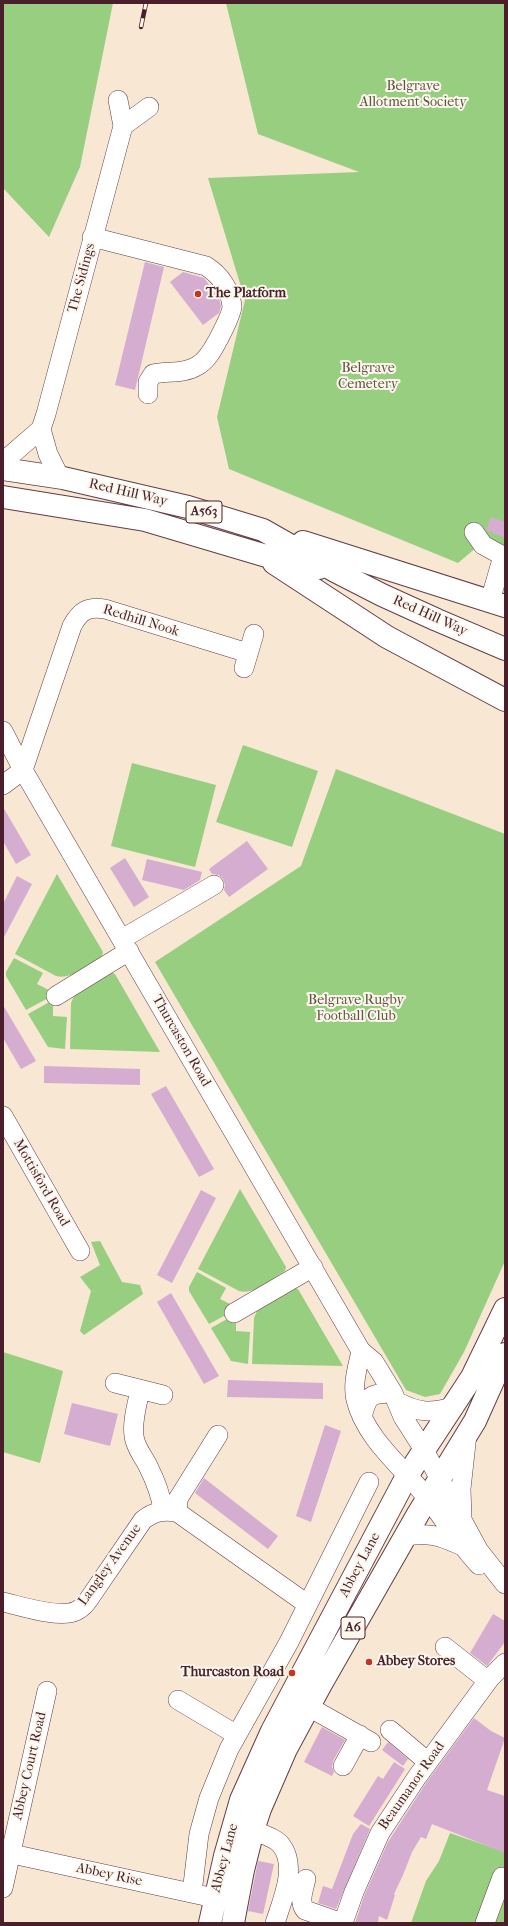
<!DOCTYPE html>
<style>
body{margin:0}
#map{position:relative;width:508px;height:1926px;overflow:hidden;background:#f7e7d3;font-family:"IM FELL French Canon",serif}
canvas{display:block}
.frame{position:absolute;inset:0;border:4px solid #4a1f2b;pointer-events:none}
</style>
<div id="map">
<canvas width="508" height="1926"></canvas>
<div class="frame"></div>
</div>
<script>
const g = document.querySelector('canvas').getContext('2d');
g.lineJoin = 'round';
function fillPath(path, color) {
  g.fillStyle = color;
  g.fill(path, 'evenodd');
}
function trace(path, color, width, dash) {
  g.strokeStyle = color;
  g.lineWidth = width;
  g.lineCap = dash ? 'butt' : 'round';
  g.setLineDash(dash || []);
  g.stroke(path);
}
function write(font, color, halo, rows, align = 'center') {
  g.font = font + ' "IM FELL French Canon",serif';
  g.lineWidth = 4;
  g.setLineDash([]);
  g.textBaseline = 'middle';
  g.strokeStyle = halo;
  g.fillStyle = color;
  for (const [text, x, y, turn = 0] of rows) {
    g.save();
    g.translate(x, y);
    g.rotate((+turn || 0) * Math.PI / 180);
    g.textAlign = isNaN(turn) ? turn : align;
    if (halo) g.strokeText(text, 0, 0);
    g.fillText(text, 0, 0);
    g.restore();
  }
}
fillPath(new Path2D(`
 M 3,3 L 113,3 L 80,167 L 49,237 L 3,188 Z
 M 226,3 L 505,3 L 505,567 L 484,541 L 458,563 L 229,469 L 217,417 L 245,300 L 208,178 L 359,172 L 258,134 Z
 M 243,745 L 318,771 L 292,847 L 216,822 Z
 M 132,763 L 216,785 L 195,867 L 111,846 Z
 M 336,769 L 505,834 L 505,1261 L 464,1352 L 440,1394 L 425,1397 L 406,1390 L 155,962 L 301,866 Z
 M 57,874 L 103,952 L 102,956 C 88,965 73,980 56,976 L 15,954 Z
 M 14,958 L 43,973 L 37,984 L 49,990 L 52,996 L 26,1010 L 6,976 L 6,972 Z
 M 110,972 L 115,974 L 160,1052 L 70,1049 L 71,1003 L 74,996 Z
 M 53,1000 L 53,1016 L 67,1017 L 65,1049 L 48,1047 L 28,1014 Z
 M 240,1189 L 286,1267 L 285,1271 C 271,1279 256,1295 239,1291 L 198,1269 Z
 M 100,1241 L 122,1282 L 140,1285 L 143,1294 L 84,1335 L 80,1331 L 91,1291 L 80,1277 L 100,1265 L 91,1242 Z
 M 197,1272 L 226,1288 L 220,1299 L 232,1305 L 235,1310 L 209,1324 L 189,1291 L 189,1287 Z
 M 293,1287 L 298,1289 L 343,1366 L 252,1364 L 254,1318 L 257,1311 Z
 M 236,1314 L 236,1331 L 250,1332 L 248,1364 L 231,1361 L 211,1328 Z
 M 3,1352 L 63,1371 L 40,1463 L 3,1452 Z
 M 450,1833 L 505,1852 L 505,1923 L 411,1923 L 426,1881 L 439,1861 Z`), '#98ce80');
fillPath(new Path2D(`
 M 145,262 L 164,267 L 135,390 L 115,385 Z
 M 183,272 L 204,278 L 219,298 L 221,306 L 219,313 L 203,325 L 170,282 Z
 M 491,517 L 505,522 L 505,538 L 486,530 Z
 M 3,807 L 31,855 L 16,864 L 3,841 Z
 M 247,841 L 268,869 L 229,897 L 224,890 L 225,885 L 223,879 L 219,875 L 212,874 L 209,869 Z
 M 125,858 L 149,897 L 134,907 L 110,868 Z
 M 147,859 L 202,872 L 200,880 L 184,890 L 142,880 Z
 M 17,876 L 32,884 L 3,939 L 3,904 Z
 M 3,1005 L 36,1061 L 21,1069 L 3,1038 Z
 M 44,1066 L 140,1069 L 140,1085 L 44,1083 Z
 M 166,1086 L 214,1169 L 199,1177 L 151,1094 Z
 M 201,1190 L 216,1198 L 172,1283 L 157,1275 Z
 M 171,1293 L 219,1376 L 204,1384 L 157,1302 Z
 M 228,1380 L 323,1383 L 323,1399 L 227,1397 Z
 M 72,1403 L 118,1414 L 110,1446 L 64,1434 Z
 M 325,1425 L 341,1431 L 311,1522 L 296,1516 Z
 M 204,1478 L 278,1536 L 268,1549 L 195,1493 Z
 M 493,1614 L 505,1621 L 505,1642 L 487,1666 L 470,1653 Z
 M 474,1718 L 491,1731 L 505,1738 L 487,1790 L 505,1796 L 505,1853 L 432,1824 L 426,1839 L 421,1837 L 412,1852 L 403,1875 L 394,1894 L 395,1895 L 387,1920 L 379,1916 L 378,1923 L 355,1923 L 364,1896 L 388,1842 L 426,1783 Z
 M 322,1727 L 345,1740 L 333,1761 L 332,1767 L 334,1772 L 332,1776 L 304,1762 Z
 M 388,1742 L 408,1759 L 403,1766 L 382,1750 Z
 M 394,1762 L 405,1769 L 369,1826 L 353,1816 L 378,1776 L 383,1779 Z
 M 361,1824 L 370,1829 L 336,1909 L 318,1903 L 323,1886 L 332,1889 L 353,1834 Z
 M 258,1861 L 274,1864 L 263,1914 L 248,1911 Z`), '#d4add1');
const minor = new Path2D(`
 M 123,126 L 149,107
 M 92,237 L 206,266 C 220,275 230,289 232,306 C 232,314 222,332 218,340 C 213,349 207,361 197,366 C 184,374 168,371 153,374 L 148,382 L 148,394
 M 41,429 L 48,454 L 60,478
 M 3,462 L 41,429 L 46,414 L 123,126 L 118,100
 M 474,532 L 483,545 L 503,556 L 490,601
 M 244,668 L 254,634
 M 3,731 L 23,770 L 358,1346 L 361,1351 L 374,1362 L 393,1393 L 403,1417 L 424,1450 L 479,1551 L 505,1584
 M 3,785 L 23,770 L 72,626 C 80,611 88,606 105,609 L 248,653
 M 122,939 L 214,885
 M 56,996 L 129,951
 M 3,1116 L 80,1251
 M 234,1313 L 313,1267
 M 361,1351 C 358,1366 352,1384 356,1400 C 366,1440 404,1468 429,1500 C 446,1522 460,1545 479,1565
 M 115,1383 L 163,1395
 M 140,1390 C 137,1405 132,1421 134,1436 C 135,1447 143,1456 148,1466 C 155,1480 161,1495 163,1510
 M 398,1402 C 419,1413 431,1413 454,1407
 M 362,1417 C 368,1394 370,1394 393,1393
 M 177,1512 L 178,1499 L 218,1435
 M 462,1517 L 461,1489 L 467,1434
 M 405,1536 C 430,1533 438,1535 460,1545
 M 3,1602 C 21,1606 60,1619 76,1611 C 83,1608 87,1602 91,1596 L 143,1520 C 155,1511 163,1510 177,1512 L 307,1604
 M 445,1647 L 488,1681
 M 178,1700 L 237,1735
 M 309,1707 L 371,1742
 M 390,1730 L 428,1762
 M 343,1766 L 360,1735
 M 253,1830 C 261,1834 276,1838 281,1845 C 298,1866 282,1901 275,1923
 M 3,1852 L 205,1896
 M 306,1879 C 304,1889 298,1901 305,1910 L 342,1923
 M 3,1888 L 47,1691
 M 192,1893 L 199,1834 L 209,1798 L 229,1749 L 289,1642 L 369,1482
 M 343,1923 L 354,1892 L 380,1833 L 417,1777 L 490,1678 L 505,1663
 M 485,1923 L 502,1877`);
const major = new Path2D(`
 M 210,1923 L 225,1856 L 241,1800 L 272,1731 L 407,1476 L 472,1377 L 505,1309
 M 233,1923 L 243,1870 L 253,1830 L 260,1809 L 286,1749 L 321,1684 L 418,1514 L 475,1421 L 505,1354`);
const highway = new Path2D(`
 M 3,469 L 63,478 L 188,507 L 263,530 L 335,571 L 382,595 L 437,620 L 505,649
 M 3,497 L 145,520 L 290,563 L 319,568
 M 303,542 L 505,606
 M 274,563 L 387,637 L 505,700`);
trace(minor, '#643d44', 20);
trace(major, '#643d44', 24);
trace(highway, '#643d44', 24);
trace(minor, '#fff', 19);
trace(major, '#fff', 22);
trace(highway, '#fff', 22);
const rail = new Path2D(`
 M 141,27 L 146,3`);
trace(rail, '#4a1f2b', 4.5);
trace(rail, '#fbf7ec', 3, [9]);
for (const [x, y, r, color] of [
 [198,294,4,"#c8321e"],
 [369,1662,4,"#c8321e"],
 [292,1673,4,"#c8321e"]
]) {
  const dot = new Path2D();
  dot.arc(x, y, r, 0, 2 * Math.PI);
  g.fillStyle = color;
  g.fill(dot);
  trace(dot, '#fbf7ec', 1.5);
}
for (const [x, y, w] of [
 [204,512,36],
 [353,1628,24]
]) {
  const box = new Path2D();
  box.roundRect(x - w / 2, y - 11, w, 22, 3);
  g.fillStyle = '#fbf7ec';
  g.fill(box);
  trace(box, '#4a1f2b', 1);
}
write('bold 13px', '#4a1f2b', null, [
 ["A563",204,512],
 ["A6",353,1628]
]);
write('14px', '#615444', '#fbf7ec', [
 ["Belgrave",413,87],
 ["Allotment Society",413,103],
 ["Belgrave",368,369],
 ["Cemetery",368,385],
 ["Belgrave Rugby",356,1001],
 ["Football Club",356,1017]
]);
write('14px', '#4a1f2b', '#fbf7ec', [
 ["The Sidings",82,278,-75],
 ["Red Hill Way",128,493,13],
 ["Red Hill Way",430,616,24],
 ["Redhill Nook",141,621,17],
 ["Thurcaston Road",181,1041,60],
 ["Mottisford Road",41,1183,60],
 ["Langley Avenue",110,1565,-54],
 ["Abbey Lane",360,1565,-62],
 ["Abbey Court Road",30,1766,-77],
 ["Beaumanor Road",412,1786,-55],
 ["Abbey Lane",225,1858,-75],
 ["Abbey Rise",109,1875,12]
]);
write('bold 14px', '#4a1f2b', '#fbf7ec', [
 ["The Platform",206,294],
 ["Abbey Stores",377,1662],
 ["Thurcaston Road",284,1673,"right"]
], 'left');
</script>
